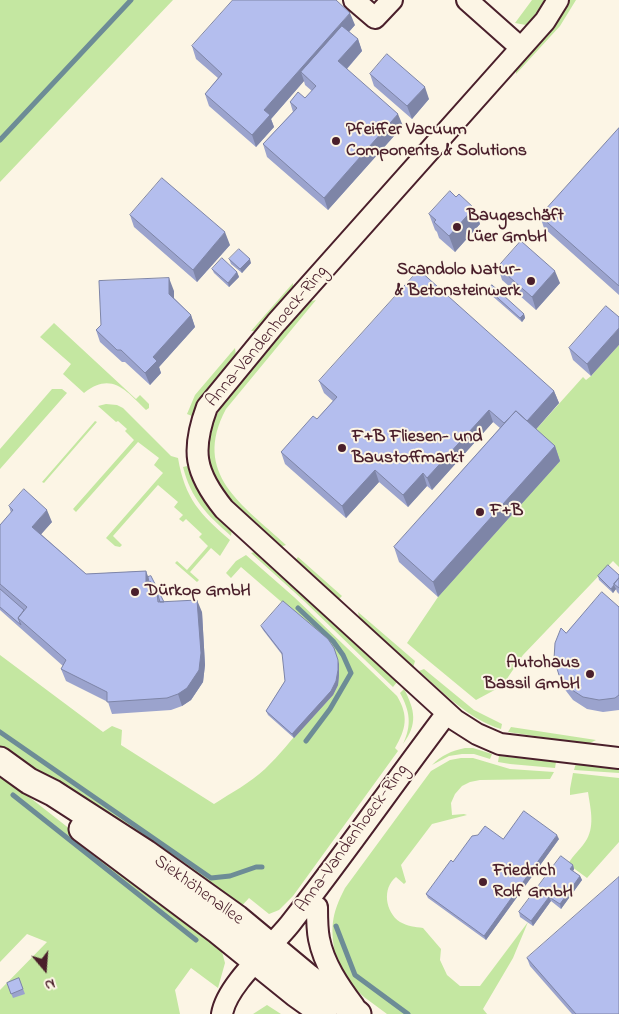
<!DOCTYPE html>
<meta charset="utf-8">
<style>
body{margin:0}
#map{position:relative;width:619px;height:1014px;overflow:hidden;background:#fcf5e5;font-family:"Indie Flower",sans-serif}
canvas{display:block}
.north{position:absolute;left:20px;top:944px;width:50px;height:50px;-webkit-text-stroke:4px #fcf5e5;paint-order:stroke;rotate:162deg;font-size:14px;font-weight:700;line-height:20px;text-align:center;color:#4a1f2b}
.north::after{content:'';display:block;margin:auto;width:18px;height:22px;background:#4a1f2b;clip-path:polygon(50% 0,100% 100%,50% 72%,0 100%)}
</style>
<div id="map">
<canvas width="619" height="1014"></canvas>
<div class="north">N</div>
</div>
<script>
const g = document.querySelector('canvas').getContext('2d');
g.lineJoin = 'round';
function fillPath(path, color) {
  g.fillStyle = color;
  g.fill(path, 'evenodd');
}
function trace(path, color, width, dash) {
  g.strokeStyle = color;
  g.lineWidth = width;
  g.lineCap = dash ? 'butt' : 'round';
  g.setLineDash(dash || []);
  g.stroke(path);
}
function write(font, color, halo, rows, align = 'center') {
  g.font = font + ' "Indie Flower",sans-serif';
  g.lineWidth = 4;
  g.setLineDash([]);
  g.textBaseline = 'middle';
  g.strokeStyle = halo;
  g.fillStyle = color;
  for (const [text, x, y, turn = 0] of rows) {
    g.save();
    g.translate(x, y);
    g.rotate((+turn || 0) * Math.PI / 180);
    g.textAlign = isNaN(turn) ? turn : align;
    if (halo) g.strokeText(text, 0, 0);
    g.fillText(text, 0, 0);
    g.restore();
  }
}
fillPath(new Path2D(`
 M 0,0 L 173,0 L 0,182 Z
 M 532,0 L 544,0 L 539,10 L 526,25 L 515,23 Z
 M 570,0 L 576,0 L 560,26 L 516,74 L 516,66 L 556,22 Z
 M 293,283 L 293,292 L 258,331 L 251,331 Z
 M 316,300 L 226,409 C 191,474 243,505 286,545 L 280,547 L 222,491 C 202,454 205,426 231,393 L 304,303 Z
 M 54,323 L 136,399 L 140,395 L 149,404 L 149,408 L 146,410 C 126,391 112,371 84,393 L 63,374 L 71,364 L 40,337 Z
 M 619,345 L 619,567 L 613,561 L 523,655 L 502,686 L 476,700 L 407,643 L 438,597 L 531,435 L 583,377 L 586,380 L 591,376 Z
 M 235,348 L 236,356 C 220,375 201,392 192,416 L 187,414 L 195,395 Z
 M 52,389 L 62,389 L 67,393 L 0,469 L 0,449 Z
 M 106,404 L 117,405 L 123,408 L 171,456 L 178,458 C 185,499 200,514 230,540 L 220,556 L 211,548 L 190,572 L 199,580 L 197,582 L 175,563 L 177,561 L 187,570 L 208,546 L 199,537 L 202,534 L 186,519 L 183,522 L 179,519 L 183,515 L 174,507 L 178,502 L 158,485 L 113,536 L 122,545 L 120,547 L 115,546 L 106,538 L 163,473 L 154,465 L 159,458 L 138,442 L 76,512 L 73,509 L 134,440 L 125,431 L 127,429 L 118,421 L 116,422 L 98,406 Z
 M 95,421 L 97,422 L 44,483 L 42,482 Z
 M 187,466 C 193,473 195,486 200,495 C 208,509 220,519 232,529 L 231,536 C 207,515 191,499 183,467 Z
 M 258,551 L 397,682 L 393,687 L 303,600 L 251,553 Z
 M 246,555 L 294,597 L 397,696 C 409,716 406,729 395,748 L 398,751 L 293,896 L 279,910 L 269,914 L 249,898 L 238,910 L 0,749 L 0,655 L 103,732 L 112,726 L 122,730 L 121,745 L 214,804 C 231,793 250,783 265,769 C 294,741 316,707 339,675 C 339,662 336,653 329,643 L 241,567 L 231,578 L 226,573 L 236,561 Z
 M 298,557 L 342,596 L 337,601 L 294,562 Z
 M 358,612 L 415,661 L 413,668 L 360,622 Z
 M 424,669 L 474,710 L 502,724 L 501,729 C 468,719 444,693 419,671 Z
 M 404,689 C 415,710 418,724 403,744 C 412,725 410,711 400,693 Z
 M 511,727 L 596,740 L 588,744 L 508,732 Z
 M 465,748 L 473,748 L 492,754 L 490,759 L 474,754 L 462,754 L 449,756 L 432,765 C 442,755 451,751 465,748 Z
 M 499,756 L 556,762 L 555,768 L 510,764 L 498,762 Z
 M 461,758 L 473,758 L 510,769 L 554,772 L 550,779 L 480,780 L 470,782 L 462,786 L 455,794 L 451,803 L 452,815 L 464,814 L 467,815 L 432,824 L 401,865 L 406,882 L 404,884 L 396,877 C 382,888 385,912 400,922 C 407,926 415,927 423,928 L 441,949 L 440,960 L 447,975 L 460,986 L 480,986 L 528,922 L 513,958 L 483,1009 L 487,1014 L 387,1014 L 364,997 L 341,976 L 333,960 L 336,958 C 330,929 331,915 345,888 L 431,771 L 450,760 Z
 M 576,763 L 619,767 L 619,773 L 574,770 Z
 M 573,773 L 619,778 L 619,842 L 587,878 L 568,864 C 573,855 582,848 587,839 C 595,824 590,807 588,792 L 570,795 L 570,789 Z
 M 0,774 L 221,948 L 225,963 L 218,988 L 191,968 L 175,990 L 180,1014 L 0,1014 L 0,990 L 47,942 L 27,934 L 0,962 Z
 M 267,1005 L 281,1014 L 253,1014 Z`), '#c4e7a1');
trace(new Path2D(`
 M 0,140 L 131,0
 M 298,608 L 333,641 L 343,655 L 351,673 L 330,709 L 306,741
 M 0,732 L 211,878 L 230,876 L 256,867 L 262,867
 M 13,795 L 196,940
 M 336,926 L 355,975 L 408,1014`), '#6d8c96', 5);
const minor = new Path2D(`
 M 354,0 L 375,18 L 392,0
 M 467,0 L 521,48
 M 558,0 L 545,21 L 276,323 L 207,407 C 191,450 194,472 224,509 L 455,720 L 477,734 L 500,744 L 619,758
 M 317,907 C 317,918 317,929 319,939 C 324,964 339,986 354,1006
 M 222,1014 C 227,984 271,948 290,924 C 344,855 394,783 447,713`);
const major = new Path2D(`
 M 0,760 L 29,781 L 53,793 L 146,853 L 237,918 L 308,977 L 358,1014
 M 82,829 L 218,931 L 296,994 L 324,1014`);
trace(minor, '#4a1f2b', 24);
trace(major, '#4a1f2b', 29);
trace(minor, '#fcf5e5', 20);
trace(major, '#fcf5e5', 25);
fillPath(new Path2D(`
 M 355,25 L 349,32 L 358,39 L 362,51 L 347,69 L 403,126 L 328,210 L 267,157 L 263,144 L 293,112 L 290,102 L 305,98 L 312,91 L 305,85 L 304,81 L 271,119 L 274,127 L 256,147 L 209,106 L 205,94 L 218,78 L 196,59 L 192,46 Z
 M 370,74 L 429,99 L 412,119 L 374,86 Z
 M 619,128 L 619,295 L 544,228 L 540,216 Z
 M 456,197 L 474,208 L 480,224 L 455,252 L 439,238 L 437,232 L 435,230 L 429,214 Z
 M 130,215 L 230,245 L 197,282 L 134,227 Z
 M 229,259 L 251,263 L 242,273 L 231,264 Z
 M 498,267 L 560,283 L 536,310 L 502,280 Z
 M 212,269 L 237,272 L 239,277 L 229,287 L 214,273 Z
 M 489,290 L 524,314 L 525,318 L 522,322 L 490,294 Z
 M 174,291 L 174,298 L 191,315 L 195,327 L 159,367 L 161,373 L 150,385 L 125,362 L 122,362 L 100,342 L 96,330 Z
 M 619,317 L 591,376 L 573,360 L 569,348 Z
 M 319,381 L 554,391 L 559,403 L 536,429 L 555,446 L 560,461 L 438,597 L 399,562 L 394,547 L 500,428 L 493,422 L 432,490 L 427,486 L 408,507 L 379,482 L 346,518 L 285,464 L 281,452 L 317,419 L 333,401 L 324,393 Z
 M 9,506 L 52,522 L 41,534 L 86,574 L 146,571 L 149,579 L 164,602 L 202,612 L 205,665 L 203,682 L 191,700 L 182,706 L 171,710 L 112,714 L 108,702 L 66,681 L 61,669 L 63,666 L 0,610 L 0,525 L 11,513 Z
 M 619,575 L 619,594 L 617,592 L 616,589 L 613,593 L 599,580 L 598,576 Z
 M 619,607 L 619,710 L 603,712 L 587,709 L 573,700 L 563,687 L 559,675 L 566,633 Z
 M 261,626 L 339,664 L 339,675 L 338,685 L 333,695 L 294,738 L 268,715 L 266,711 L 285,681 L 283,656 L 263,630 Z
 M 503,839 L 559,839 L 486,940 L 428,898 L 426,894 L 453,862 Z
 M 573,865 L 574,869 L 573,871 L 580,876 L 582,880 L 561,909 L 551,901 L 533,926 L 520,917 L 519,912 Z
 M 527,958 L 619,1014 L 572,1014 L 530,966 Z
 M 19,978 L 25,994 L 13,998 L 7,983 Z`), '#9ba3cd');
fillPath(new Path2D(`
 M 350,13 L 355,25 L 307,78 L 301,72 L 304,81 L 271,119 L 274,127 L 256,147 L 252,135 L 264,110 Z
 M 358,39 L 362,51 L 343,73 L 338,61 Z
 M 425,87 L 429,99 L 412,119 L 407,106 Z
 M 398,114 L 403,126 L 328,210 L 324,198 Z
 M 474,208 L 480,224 L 455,252 L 449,236 Z
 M 225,232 L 230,245 L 197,282 L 193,270 Z
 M 250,259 L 251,263 L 242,273 L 240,269 Z
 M 555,271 L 560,283 L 536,310 L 532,297 Z
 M 237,272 L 239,277 L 229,287 L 228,283 Z
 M 169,278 L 174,291 L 174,306 L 169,294 Z
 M 524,314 L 525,318 L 522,322 L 520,318 Z
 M 191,315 L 195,327 L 159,367 L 161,373 L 150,385 L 145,373 L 153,357 Z
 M 619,328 L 619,345 L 591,376 L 587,364 Z
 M 554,391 L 559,403 L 531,435 L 526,422 Z
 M 489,410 L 493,422 L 432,490 L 427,478 Z
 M 555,446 L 560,461 L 438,597 L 433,582 Z
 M 375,470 L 379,482 L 346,518 L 342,506 Z
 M 423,473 L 427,486 L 408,507 L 403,495 Z
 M 47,510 L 52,522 L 37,539 L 32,527 Z
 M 146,571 L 150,583 L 146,582 Z
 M 614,585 L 616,589 L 613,593 L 611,589 Z
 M 197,600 L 202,612 L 205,665 L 203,682 L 191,700 L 182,706 L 178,694 Z
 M 334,648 L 339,664 L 339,675 L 338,685 L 333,695 L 294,738 L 292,734 Z
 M 557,835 L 559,839 L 486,940 L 484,936 Z
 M 573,865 L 574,869 L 572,873 L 570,869 Z
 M 580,876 L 582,880 L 561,909 L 560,904 Z
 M 549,897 L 551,901 L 533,926 L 531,921 Z`), '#7e85a7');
const building = new Path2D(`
 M 233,0 L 336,0 L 350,13 L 264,110 L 270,115 L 252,135 L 205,94 L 222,74 L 192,46 Z
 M 342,26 L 358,39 L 338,61 L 398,114 L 324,198 L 263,144 L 297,108 L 290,102 L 298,92 L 305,98 L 316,86 L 301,72 Z
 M 387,54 L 425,87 L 407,106 L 370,74 Z
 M 619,128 L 619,286 L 540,216 Z
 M 162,178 L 225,232 L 193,270 L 130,215 Z
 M 450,191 L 456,197 L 459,194 L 474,208 L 449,236 L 434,222 L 436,220 L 429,214 Z
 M 521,241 L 555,271 L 532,297 L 498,267 Z
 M 239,249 L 250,259 L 240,269 L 229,259 Z
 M 222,258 L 237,272 L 228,283 L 212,269 Z
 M 419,270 L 554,391 L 527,421 L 516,411 L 504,423 L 489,410 L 427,478 L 423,473 L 403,495 L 375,470 L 342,506 L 281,452 L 313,416 L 317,419 L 337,397 L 319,381 Z
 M 169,278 L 169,294 L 191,315 L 153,357 L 157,361 L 145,373 L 121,350 L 117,350 L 96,330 L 101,325 L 99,281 Z
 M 492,285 L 524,314 L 520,318 L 489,290 Z
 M 606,306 L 619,317 L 619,328 L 587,364 L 569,348 Z
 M 516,411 L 555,446 L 433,582 L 394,547 Z
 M 24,489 L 47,510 L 32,527 L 86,574 L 146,571 L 146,582 L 151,582 L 152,593 L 157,592 L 158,602 L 197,600 L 201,653 L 199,670 L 187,688 L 178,694 L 167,698 L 107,702 L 107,692 L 61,669 L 66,660 L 18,618 L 27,607 L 0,584 L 0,525 L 13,510 L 9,506 Z
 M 608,565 L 619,575 L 619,578 L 614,584 L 614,585 L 611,589 L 598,576 Z
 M 151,576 L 164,602 L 160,602 L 157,592 L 154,592 L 151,582 L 149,582 L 148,577 Z
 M 619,578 L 619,588 L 614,584 Z
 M 0,589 L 24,610 L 18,618 L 21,625 L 0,607 Z
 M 602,592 L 619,607 L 619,695 L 615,698 L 599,700 L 583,697 L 569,688 L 559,675 L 554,659 L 555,643 L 561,628 L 566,633 Z
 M 283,601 L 328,639 L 334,648 L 338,660 L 338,670 L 336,681 L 331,691 L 292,734 L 266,711 L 285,681 L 282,653 L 261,626 Z
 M 524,811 L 557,835 L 484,936 L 426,894 L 451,860 L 453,862 L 472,836 L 478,835 L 485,826 L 503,839 Z
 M 561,856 L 573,865 L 570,869 L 580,876 L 560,904 L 549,897 L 531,921 L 519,912 Z
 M 619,877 L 619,1014 L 576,1014 L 527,958 Z
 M 19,978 L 23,989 L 11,994 L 7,983 Z`);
fillPath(building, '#b4beee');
trace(building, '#7e85a7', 1);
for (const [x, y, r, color] of [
 [336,141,5,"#4a1f2b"],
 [457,227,5,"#4a1f2b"],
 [531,281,5,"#4a1f2b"],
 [342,448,5,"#4a1f2b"],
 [480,512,5,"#4a1f2b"],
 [135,592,5,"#4a1f2b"],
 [590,674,5,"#4a1f2b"],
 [483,882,5,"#4a1f2b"]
]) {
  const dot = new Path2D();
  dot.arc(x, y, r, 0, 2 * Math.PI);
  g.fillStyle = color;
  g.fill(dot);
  trace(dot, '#fcf5e5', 2);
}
write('bold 18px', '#4a1f2b', '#fcf5e5', [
 ["Pfeiffer Vacuum",346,131],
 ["Components & Solutions",346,152],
 ["Baugeschäft",467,217],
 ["Lüer GmbH",467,238],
 ["Scandolo Natur-",521,271,"right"],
 ["& Betonsteinwerk",521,292,"right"],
 ["F+B Fliesen- und",352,438],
 ["Baustoffmarkt",352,459],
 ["F+B",490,512],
 ["Dürkop GmbH",145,592],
 ["Autohaus",580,664,"right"],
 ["Bassil GmbH",580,685,"right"],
 ["Friedrich",493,872],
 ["Rolf GmbH",493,893]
], 'left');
write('18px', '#4a1f2b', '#fcf5e5', [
 ["Anna-Vandenhoeck-Ring",268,337,-50],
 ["Anna-Vandenhoeck-Ring",353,839,-54],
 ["Siekhöhenallee",198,891,36]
]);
</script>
